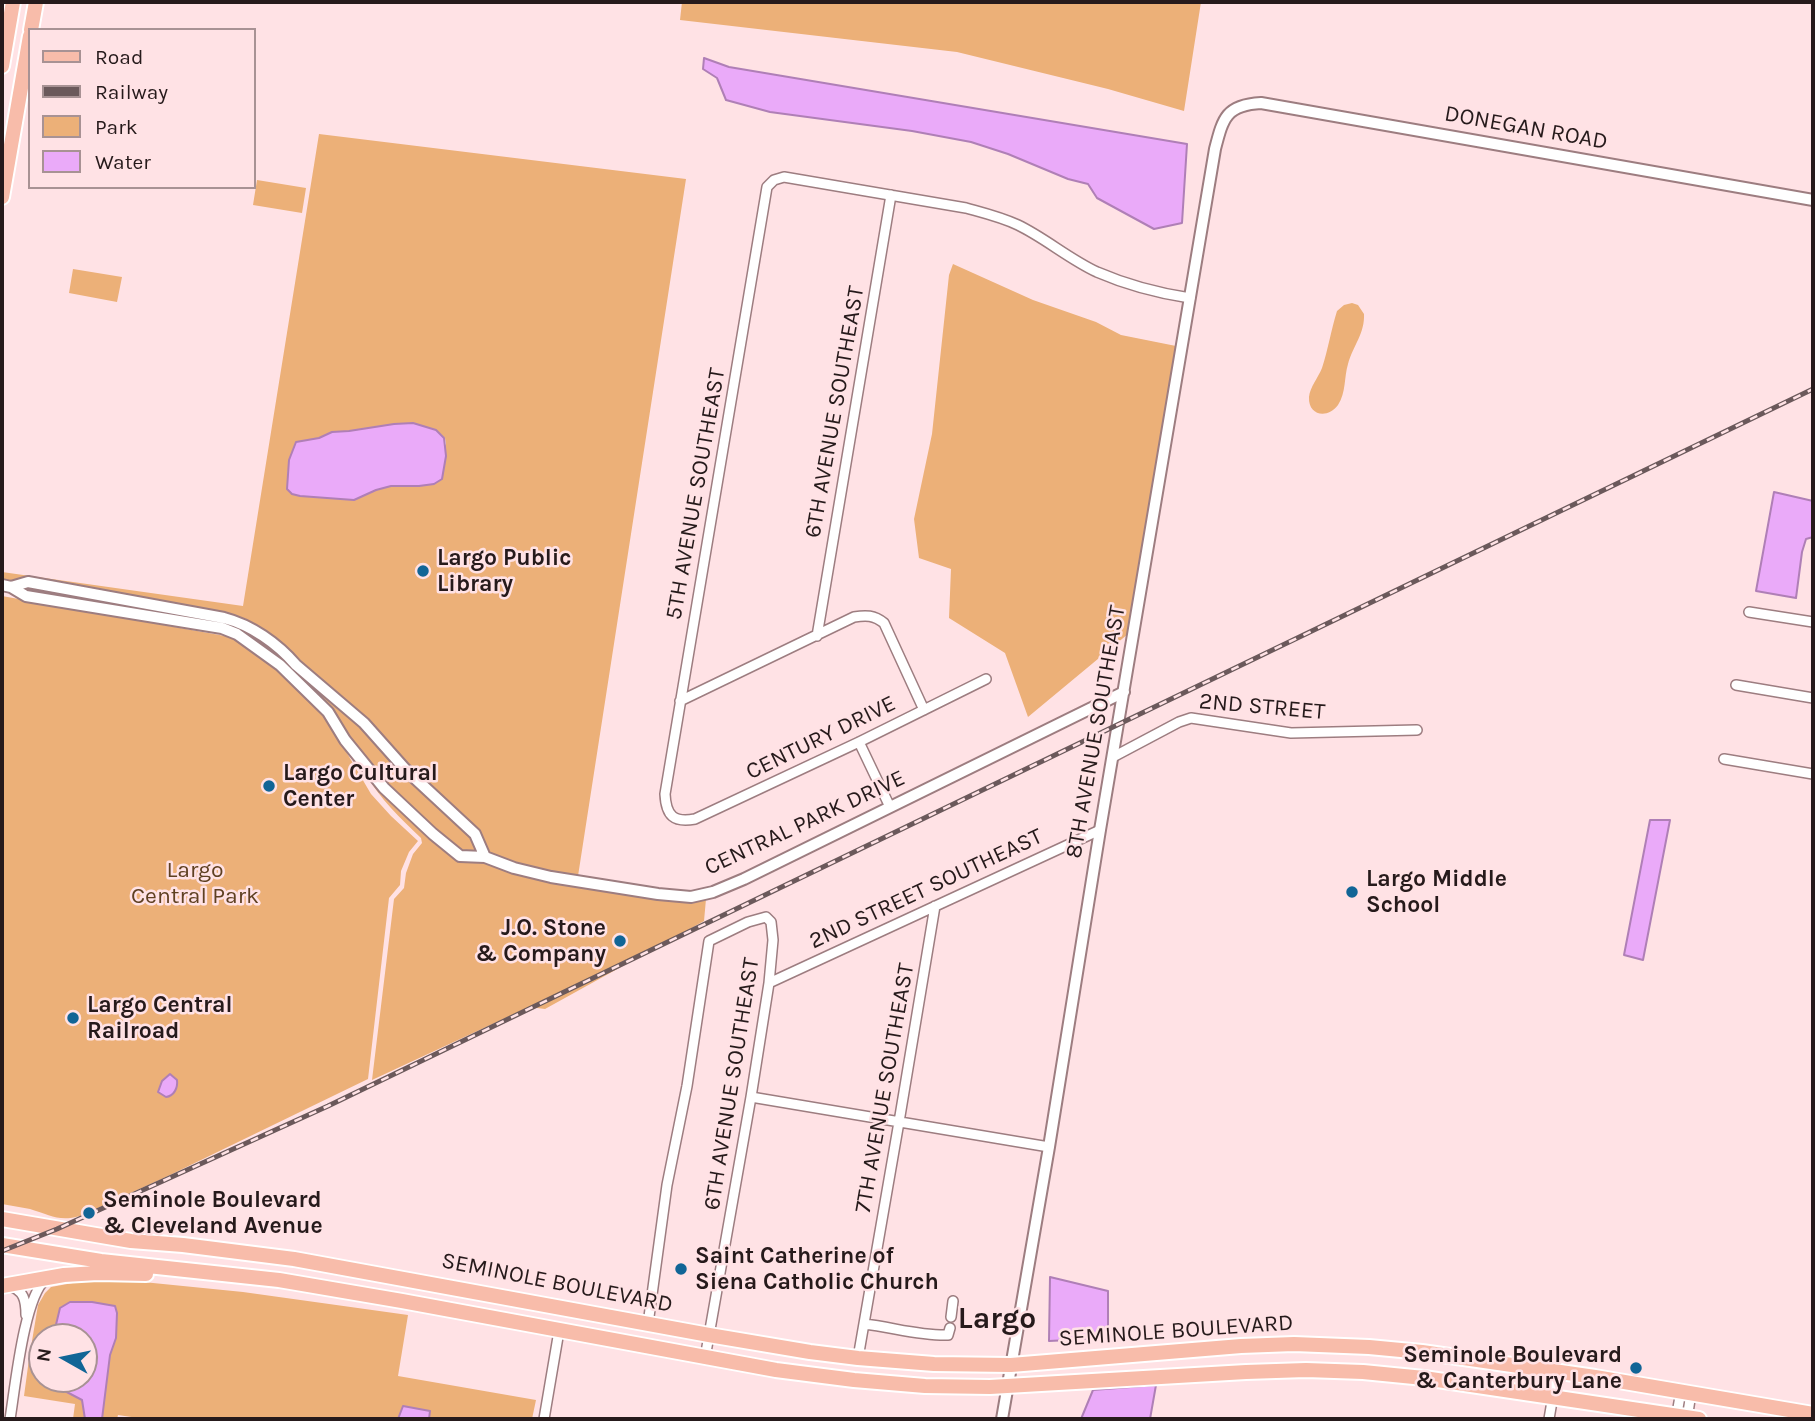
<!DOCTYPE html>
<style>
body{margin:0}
#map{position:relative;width:1815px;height:1421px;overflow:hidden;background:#ffe2e5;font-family:Karla,sans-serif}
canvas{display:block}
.frame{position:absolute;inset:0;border:4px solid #261a1b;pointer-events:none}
.legend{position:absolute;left:28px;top:28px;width:228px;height:161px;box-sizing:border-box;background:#ffe2e5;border:2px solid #a89294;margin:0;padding:9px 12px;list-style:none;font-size:21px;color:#261a1b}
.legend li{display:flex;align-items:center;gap:14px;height:35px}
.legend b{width:35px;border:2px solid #a89294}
.north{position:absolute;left:28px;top:1323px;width:70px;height:70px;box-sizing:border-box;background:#ffe2e5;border:2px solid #a89294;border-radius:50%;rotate:279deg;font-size:19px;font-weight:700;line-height:28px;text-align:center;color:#261a1b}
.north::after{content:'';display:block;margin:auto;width:24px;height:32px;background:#116596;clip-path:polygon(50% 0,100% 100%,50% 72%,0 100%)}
</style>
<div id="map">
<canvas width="1815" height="1421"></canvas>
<div class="frame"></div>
<ul class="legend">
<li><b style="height:9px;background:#f8bcaa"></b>Road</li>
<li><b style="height:9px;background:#6b595b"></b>Railway</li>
<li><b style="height:19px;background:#ecb078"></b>Park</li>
<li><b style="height:19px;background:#eaaaf9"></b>Water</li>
</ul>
<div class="north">N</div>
</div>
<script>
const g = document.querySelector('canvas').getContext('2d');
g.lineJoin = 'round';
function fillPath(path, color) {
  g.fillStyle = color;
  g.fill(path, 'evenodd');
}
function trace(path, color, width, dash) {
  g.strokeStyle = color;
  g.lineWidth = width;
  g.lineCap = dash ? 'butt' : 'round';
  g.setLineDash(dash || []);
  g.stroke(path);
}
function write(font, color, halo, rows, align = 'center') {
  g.font = font + ' Karla,sans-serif';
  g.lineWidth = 5;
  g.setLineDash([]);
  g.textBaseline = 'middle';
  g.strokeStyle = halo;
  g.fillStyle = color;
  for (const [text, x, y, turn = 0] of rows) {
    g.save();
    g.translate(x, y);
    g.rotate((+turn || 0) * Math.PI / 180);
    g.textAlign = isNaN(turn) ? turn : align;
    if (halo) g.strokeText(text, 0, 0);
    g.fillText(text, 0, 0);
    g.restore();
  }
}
fillPath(new Path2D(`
 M 682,2 L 1201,2 L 1184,111 L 1108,89 L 957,52 L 680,20 Z
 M 319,134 L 686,179 L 578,876 L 516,864 L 491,854 L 479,830 L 409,766 L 350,705 L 300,661 L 292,652 L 246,619 L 220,611 L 29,577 L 11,581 L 2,580 L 2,572 L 243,606 ZM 436,430 L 445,438 L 446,444 L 419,486 L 391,486 L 376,490 L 354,500 L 301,496 L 287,480 L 289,460 L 296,442 L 319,438 L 332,432 Z
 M 257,180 L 306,188 L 302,213 L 253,205 Z
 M 953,264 L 1033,300 L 1096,322 L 1121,335 L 1176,346 L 1128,634 L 1028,717 L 1005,653 L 949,618 L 951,569 L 919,558 L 914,519 L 932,434 L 949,275 Z
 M 73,269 L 122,277 L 117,302 L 69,293 Z
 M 1352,303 L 1358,305 L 1364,314 C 1365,333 1353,346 1348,364 C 1344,377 1346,393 1338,405 C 1328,419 1308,416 1309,397 C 1310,387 1318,378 1322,368 C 1328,350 1331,330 1337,311 L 1344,305 Z
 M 2,596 L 225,636 L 237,640 L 250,647 L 304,693 L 330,724 L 371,794 L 391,816 L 418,841 L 409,852 L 401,871 L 400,885 L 389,898 L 368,1079 L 168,1176 L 80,1216 C 59,1222 50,1215 30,1209 C 21,1207 11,1206 2,1204 Z
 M 228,625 C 251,628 277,651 292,668 L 359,727 L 400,772 L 470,837 L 477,851 L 462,851 L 437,831 L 389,785 L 350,738 L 332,709 L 284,661 L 259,642 L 241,630 Z
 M 365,773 L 380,792 L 429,838 L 456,859 L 485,862 L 513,873 L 576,886 L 577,888 L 586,888 C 624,894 666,906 706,899 L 704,921 L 545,1009 L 529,1007 L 372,1080 L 394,899 L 404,888 L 406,873 L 413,854 L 422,843 L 421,838 C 400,818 380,799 365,773 Z
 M 107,1280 L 120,1282 L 143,1282 L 243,1292 L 408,1315 L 398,1376 L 536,1400 L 532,1419 L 145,1419 L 118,1415 L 117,1419 L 73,1419 L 75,1404 L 24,1396 L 29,1359 L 38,1305 L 45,1293 L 51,1287 L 78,1282 ZM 42,1337 L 84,1337 L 84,1379 L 42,1379 Z`), '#ecb078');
const water = new Path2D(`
 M 704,58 L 729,67 L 1187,144 L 1182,223 L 1154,229 L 1097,198 L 1088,184 L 1068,179 L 1008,154 L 971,142 L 912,131 L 770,112 L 726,100 L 717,78 L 703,69 Z
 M 413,423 L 436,430 L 444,438 L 446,456 L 442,479 L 434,484 L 419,486 L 391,486 L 376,490 L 354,500 L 300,496 L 292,494 L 287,489 L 289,460 L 296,442 L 319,438 L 332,432 L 349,431 L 394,424 Z
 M 1774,492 L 1813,501 L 1813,537 L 1806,539 L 1802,552 L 1796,598 L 1756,591 Z
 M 1650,820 L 1670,820 L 1643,960 L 1624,955 Z
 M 170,1074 L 177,1080 C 178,1088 174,1096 166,1097 L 158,1092 L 162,1081 Z
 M 1050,1277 L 1108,1291 L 1108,1338 L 1049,1341 Z
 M 70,1302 L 92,1302 L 115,1306 L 117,1313 L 116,1338 L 110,1355 L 102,1419 L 85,1419 L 82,1400 L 61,1389 L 51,1379 L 84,1379 L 84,1337 L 53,1337 L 60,1308 Z
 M 1156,1385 L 1150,1419 L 1081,1419 L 1093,1390 Z
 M 403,1406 L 430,1411 L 429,1419 L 398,1419 Z`);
fillPath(water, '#eaaaf9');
trace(water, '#af7fb6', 2);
const minor = new Path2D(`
 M 1749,612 L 1813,622
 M 817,636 L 891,195
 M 986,679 L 859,742 L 695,819 C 674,823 666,816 665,794 L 767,187 L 774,180 L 784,177 L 966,208 C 984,213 1001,217 1018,225 C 1045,238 1069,259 1097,272 C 1127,285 1157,293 1190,298
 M 1736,685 L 1813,698
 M 680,701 L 854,617 C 866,615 874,615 884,623 L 924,710
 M 859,742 L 890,807
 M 1113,757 L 1179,722 L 1191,718 L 1291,733 L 1417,730
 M 1724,759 L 1813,774
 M 769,983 L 1100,830
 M 751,1097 L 1049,1147
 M 8,1286 C 24,1289 26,1301 26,1315
 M 951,1317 L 953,1301
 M 648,1324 L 667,1185 L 687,1086 L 709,941 L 748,922 L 766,917 L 771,922 L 773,940 L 769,983 L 751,1097 L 705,1358
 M 864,1324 C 892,1327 920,1336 948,1335 L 950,1328
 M 858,1358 L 899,1122 L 935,906
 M 10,1419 C 15,1389 24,1296 46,1279
 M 544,1419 L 559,1331
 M 1549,1419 L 1557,1372
 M 1676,1419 L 1681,1391
 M 1687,1419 L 1691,1393`);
const tertiary = new Path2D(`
 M 2,585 L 11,587 L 26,596 L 222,628 L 237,634 L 280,665 L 328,712 L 345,740 L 384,788 L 433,834 L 460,856 L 485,857 L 514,868 L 551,877 L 658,894 L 691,897 L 713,892 L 744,879 L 1124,692
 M 11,587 L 28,582 L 224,618 C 251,625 277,643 296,665 L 364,723 L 405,769 L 475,834 L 485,857
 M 1002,1419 L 1049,1147 L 1100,830 L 1215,149 C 1223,118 1226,105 1261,103 L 1813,200`);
const primary = new Path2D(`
 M 31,30 L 36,2
 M 2,66 L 13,2
 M 2,197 L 30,36
 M 2,1219 L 131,1241 L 183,1245 L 294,1259 L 709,1335 L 810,1352 L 858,1358 L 934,1364 L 1011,1365 L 1241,1346 L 1294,1344 L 1369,1347 L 1422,1352 L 1595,1377 L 1813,1414
 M 2,1245 L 101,1261 L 279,1280 L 402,1301 L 776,1370 L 854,1380 L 925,1386 L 990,1387 L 1246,1372 L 1306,1370 L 1363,1372 L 1424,1378 L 1699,1419
 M 2,1286 L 64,1275 L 98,1273 L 146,1274`);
trace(minor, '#9d7d80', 12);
trace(tertiary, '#9d7d80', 14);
trace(primary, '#fff', 18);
trace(minor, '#fff', 9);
trace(tertiary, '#fff', 10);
trace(primary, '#f8bcaa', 14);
const rail = new Path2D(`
 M 2,1251 L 57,1229 L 328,1106 L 1813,389`);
trace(rail, '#6b595b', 5);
trace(rail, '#ffe2e5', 2.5, [8]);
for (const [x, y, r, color] of [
 [423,571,7,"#116596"],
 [269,786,7,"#116596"],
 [1352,892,7,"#116596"],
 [620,941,7,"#116596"],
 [73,1018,7,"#116596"],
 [89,1213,7,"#116596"],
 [681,1269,7,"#116596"],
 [1636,1368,7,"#116596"]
]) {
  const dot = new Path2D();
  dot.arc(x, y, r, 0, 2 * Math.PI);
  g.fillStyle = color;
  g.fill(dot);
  trace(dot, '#ffe2e5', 2.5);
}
write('23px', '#261a1b', '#ffe2e5', [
 ["DONEGAN ROAD",1526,128,10],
 ["6TH AVENUE SOUTHEAST",835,412,-80],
 ["5TH AVENUE SOUTHEAST",696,494,-80],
 ["2ND STREET",1262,707,5],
 ["8TH AVENUE SOUTHEAST",1096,732,-80],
 ["CENTURY DRIVE",821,738,-26],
 ["CENTRAL PARK DRIVE",805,823,-25],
 ["2ND STREET SOUTHEAST",926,889,-25],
 ["6TH AVENUE SOUTHEAST",732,1084,-81],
 ["7TH AVENUE SOUTHEAST",885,1088,-80],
 ["SEMINOLE BOULEVARD",557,1283,11],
 ["SEMINOLE BOULEVARD",1176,1331,-4]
]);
write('bold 23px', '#261a1b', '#ffe2e5', [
 ["Largo Public",437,558],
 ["Library",437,584],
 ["Largo Cultural",283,773],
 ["Center",283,799],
 ["Largo Middle",1366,879],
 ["School",1366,905],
 ["J.O. Stone",606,928,"right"],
 ["& Company",606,954,"right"],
 ["Largo Central",87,1005],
 ["Railroad",87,1031],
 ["Seminole Boulevard",103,1200],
 ["& Cleveland Avenue",103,1226],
 ["Saint Catherine of",695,1256],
 ["Siena Catholic Church",695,1282],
 ["Seminole Boulevard",1622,1355,"right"],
 ["& Canterbury Lane",1622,1381,"right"]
], 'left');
write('23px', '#5f4021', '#ffe2e5', [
 ["Largo",195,870],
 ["Central Park",195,896]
]);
write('bold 30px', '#261a1b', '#ffe2e5', [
 ["Largo",997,1319]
]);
</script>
